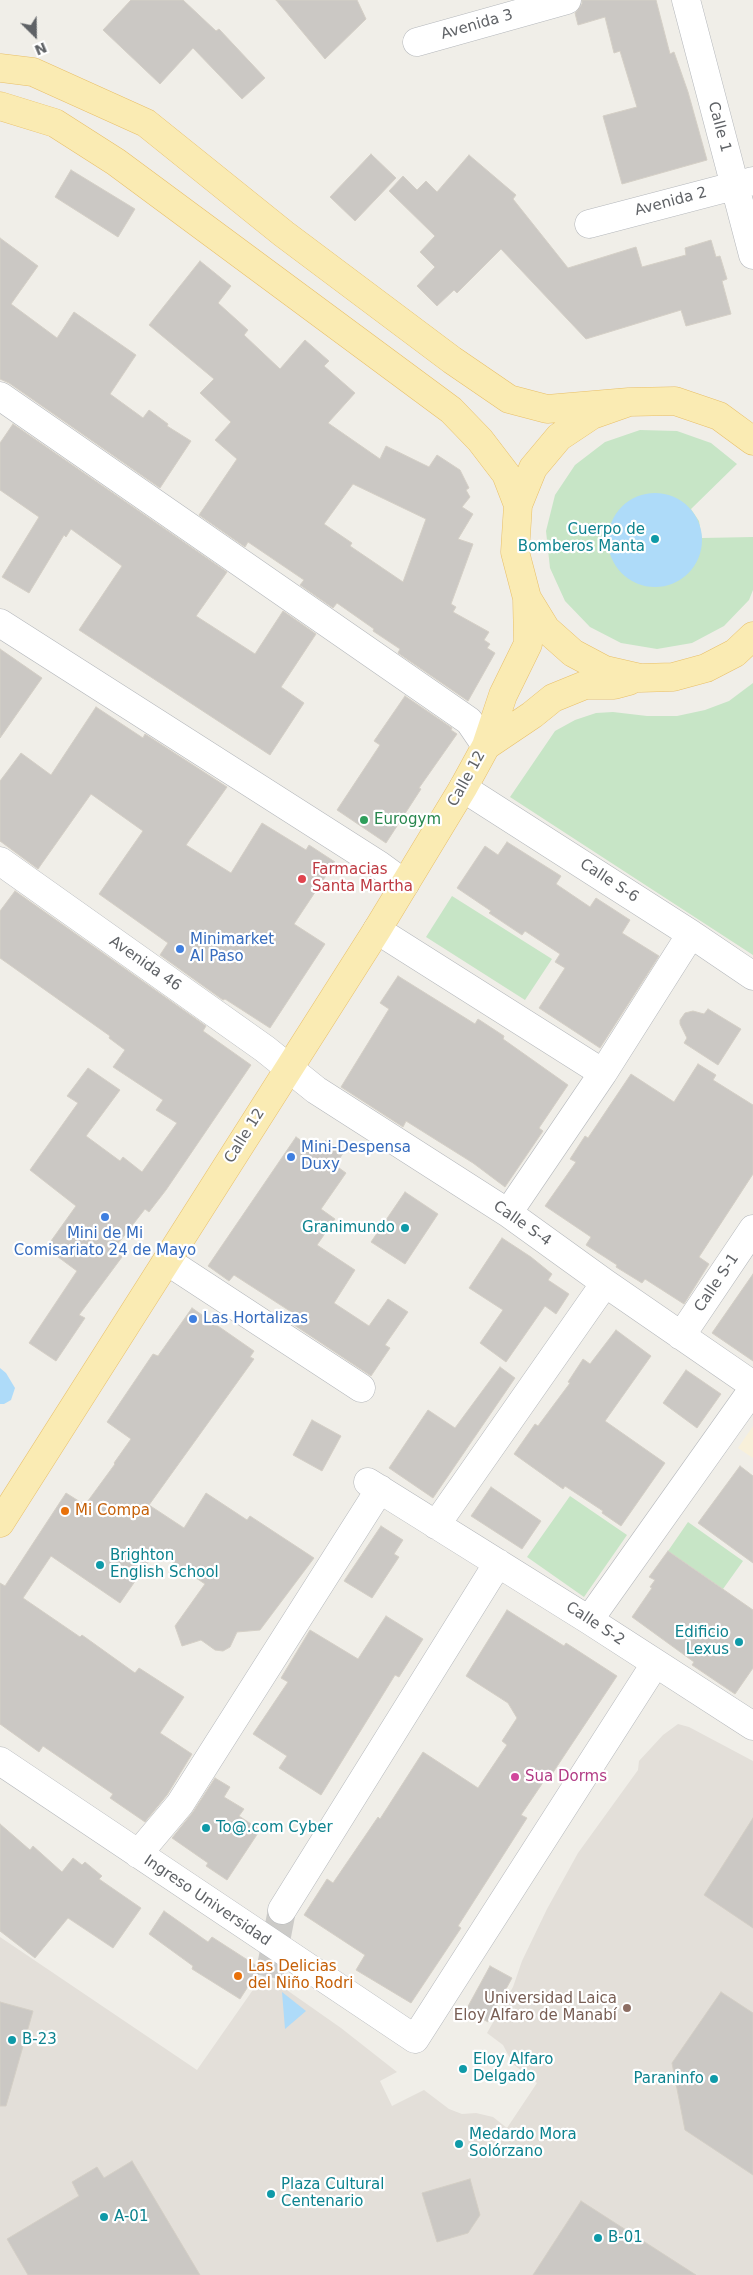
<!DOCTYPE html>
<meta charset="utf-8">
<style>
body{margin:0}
#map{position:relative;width:753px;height:2275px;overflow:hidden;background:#f0eee8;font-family:"DejaVu Sans",sans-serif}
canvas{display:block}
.north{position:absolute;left:10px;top:10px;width:50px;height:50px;-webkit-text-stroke:4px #fff;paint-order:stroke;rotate:157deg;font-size:14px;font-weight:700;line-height:20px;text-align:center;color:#5f6266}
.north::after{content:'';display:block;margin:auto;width:18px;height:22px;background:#5f6266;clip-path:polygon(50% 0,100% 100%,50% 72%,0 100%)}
</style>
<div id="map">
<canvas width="753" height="2275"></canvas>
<div class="north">N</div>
</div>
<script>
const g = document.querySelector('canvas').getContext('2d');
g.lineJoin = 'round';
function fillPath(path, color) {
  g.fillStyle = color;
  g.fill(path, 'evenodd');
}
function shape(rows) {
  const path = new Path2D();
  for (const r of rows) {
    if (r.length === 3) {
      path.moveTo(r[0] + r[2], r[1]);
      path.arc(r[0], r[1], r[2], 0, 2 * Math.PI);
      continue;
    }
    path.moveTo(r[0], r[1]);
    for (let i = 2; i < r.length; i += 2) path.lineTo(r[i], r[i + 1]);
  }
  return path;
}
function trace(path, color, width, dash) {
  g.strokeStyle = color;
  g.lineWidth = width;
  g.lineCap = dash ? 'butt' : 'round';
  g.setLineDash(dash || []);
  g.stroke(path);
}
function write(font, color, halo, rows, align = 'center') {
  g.font = font + ' "DejaVu Sans",sans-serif';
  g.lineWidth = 4.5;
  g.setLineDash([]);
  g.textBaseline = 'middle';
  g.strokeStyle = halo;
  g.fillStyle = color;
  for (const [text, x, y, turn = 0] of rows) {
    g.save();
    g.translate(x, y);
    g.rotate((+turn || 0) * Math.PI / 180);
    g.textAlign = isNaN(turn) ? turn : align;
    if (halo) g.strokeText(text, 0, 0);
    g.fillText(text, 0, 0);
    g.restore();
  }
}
const education = shape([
 [678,1724,689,1727,753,1761,753,2275,0,2275,0,1937,197,2070,264,1974,341,2028,397,2072,380,2081,392,2106,424,2090,449,2109,462,2114,476,2113,493,2117,507,2128,537,2083,513,2064,503,2045,487,2033,513,1987,522,1961,547,1909,578,1853,638,1770,639,1761,663,1735]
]);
const green = shape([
 [640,430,677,431,711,443,737,464,691,509,699,521,702,538,753,537,753,590,749,600,724,626,692,643,657,649,621,643,590,627,565,601,550,568,546,531,555,495,575,465,605,442],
 [753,683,753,955,510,797,555,731,575,720,596,713,613,712,647,716,677,716,705,710,729,701],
 [452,896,552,959,525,1000,426,937],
 [570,1496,627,1535,584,1597,527,1557],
 [688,1522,743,1561,723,1589,668,1551]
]);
const sand = shape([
 [753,1426,753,1458,738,1448]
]);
const water = shape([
 [655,540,47],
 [0,1368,6,1373,15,1388,11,1400,4,1404,0,1404],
 [282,1992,306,2011,285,2029]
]);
const building = shape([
 [131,0,183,0,216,31,219,29,265,78,242,99,193,48,160,84,103,30,131,0],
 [276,0,357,0,366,19,325,59,276,0],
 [582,0,656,0,670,54,674,52,688,92,707,160,622,184,603,116,637,107,620,51,614,53,605,17,578,25,575,13,582,4,582,0],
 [371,154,396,178,355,221,330,197,371,154],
 [469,155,516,195,513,199,568,268,636,247,642,267,686,255,685,248,711,240,716,257,720,256,727,279,722,281,731,314,686,326,681,310,586,339,501,249,457,293,454,290,437,306,417,286,435,267,420,252,435,236,389,191,403,176,417,190,426,181,437,192,469,155],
 [71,170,135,209,118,237,55,197,71,170],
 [0,238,38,266,11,304,57,338,74,312,136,355,110,394,143,418,149,410,168,424,167,426,191,441,160,488,9,383,0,379,0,238],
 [200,261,231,286,218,303,248,330,244,335,280,369,305,340,329,361,324,366,355,393,328,423,380,459,386,446,429,467,437,455,460,470,469,488,466,490,470,497,462,507,473,514,458,539,473,544,451,604,456,607,453,612,489,632,484,640,490,644,487,648,495,653,468,701,398,653,400,649,373,631,374,629,337,603,333,608,300,585,304,580,248,542,245,547,199,515,237,459,215,440,231,422,200,393,214,379,149,325,200,261],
 [353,484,426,519,403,582,350,546,352,543,324,524,353,484],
 [13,424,227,572,196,616,255,654,283,611,316,634,281,687,304,703,270,755,79,630,122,566,71,529,66,537,64,535,29,593,2,577,39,517,0,490,0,443,13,424],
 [0,649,42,678,0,738,0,649],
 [405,696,452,728,451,730,457,734,419,788,421,789,386,843,337,810,380,745,374,741,405,696],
 [96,707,143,738,145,734,227,787,186,845,231,873,262,823,306,850,309,845,335,862,294,924,325,944,270,1028,225,999,223,1000,160,955,168,943,99,894,143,831,91,794,38,869,0,841,0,781,21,753,51,775,96,707],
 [507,842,561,876,556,884,590,907,596,898,630,920,622,933,659,956,600,1048,539,1008,565,968,555,962,560,954,525,931,522,935,489,913,491,911,457,888,485,846,498,855,507,842],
 [15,891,206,1026,203,1031,251,1065,166,1190,149,1212,145,1209,113,1250,122,1257,79,1315,85,1318,56,1361,29,1343,77,1271,46,1248,76,1206,30,1170,78,1103,67,1096,88,1068,120,1090,86,1136,120,1161,123,1157,142,1172,177,1123,156,1110,163,1100,113,1067,125,1050,109,1038,110,1036,0,958,0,911,15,891],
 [398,976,475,1024,478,1019,504,1036,503,1039,568,1085,539,1128,543,1131,505,1187,473,1163,406,1121,403,1127,341,1087,389,1009,380,1003,398,976],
 [708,1009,741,1029,718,1065,684,1043,687,1038,680,1024,680,1020,685,1013,693,1011,704,1014,708,1009],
 [698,1064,716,1075,713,1080,753,1105,753,1174,699,1257,709,1264,684,1304,645,1279,642,1283,616,1267,617,1265,586,1245,591,1237,545,1206,576,1162,570,1159,585,1136,588,1138,631,1074,674,1102,698,1064],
 [296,1137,318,1152,326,1140,344,1152,335,1165,346,1173,321,1209,335,1219,317,1245,355,1270,334,1303,369,1326,388,1299,408,1312,385,1345,390,1348,371,1376,291,1323,296,1315,234,1275,229,1281,208,1266,296,1137],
 [405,1192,438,1214,405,1264,371,1242,405,1192],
 [502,1238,531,1257,552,1274,548,1280,569,1294,556,1314,545,1306,506,1362,480,1343,503,1310,469,1288,502,1238],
 [753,1274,753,1361,712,1333,753,1274],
 [192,1308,254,1351,250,1357,254,1359,149,1505,184,1528,206,1493,247,1520,250,1516,314,1558,260,1630,237,1632,230,1647,223,1651,215,1650,201,1640,182,1646,175,1626,205,1584,156,1551,120,1603,51,1556,23,1598,80,1637,82,1635,135,1673,139,1668,184,1697,160,1733,192,1754,167,1795,145,1822,110,1798,113,1794,43,1746,39,1752,0,1724,0,1583,5,1586,66,1493,85,1505,115,1464,114,1463,131,1439,107,1422,153,1354,158,1356,192,1308],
 [616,1330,651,1356,605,1421,665,1463,621,1526,602,1513,603,1511,565,1486,563,1489,514,1454,535,1424,538,1426,570,1383,568,1382,583,1359,590,1364,616,1330],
 [500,1367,515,1378,433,1498,389,1468,428,1410,455,1428,500,1367],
 [686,1370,721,1394,697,1428,663,1403,686,1370],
 [312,1420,341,1436,322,1471,293,1455,312,1420],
 [740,1466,753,1476,753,1563,698,1523,740,1466],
 [491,1487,541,1521,522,1549,471,1516,491,1487],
 [381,1526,403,1540,394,1554,399,1557,372,1598,344,1581,381,1526],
 [668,1551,753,1610,753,1668,735,1694,692,1665,694,1662,632,1617,652,1588,650,1587,655,1580,649,1577,668,1551],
 [507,1610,564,1646,566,1643,617,1676,552,1774,550,1772,521,1815,527,1818,458,1926,461,1928,411,2003,356,1970,365,1955,304,1915,327,1879,333,1883,378,1817,380,1819,423,1752,478,1788,507,1745,502,1741,517,1718,508,1703,466,1676,507,1610],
 [386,1616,423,1639,399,1677,395,1675,321,1795,279,1768,287,1756,253,1734,288,1682,281,1678,310,1630,358,1659,386,1616],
 [215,1778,230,1787,224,1797,244,1809,239,1816,260,1830,227,1880,206,1866,208,1863,172,1838,193,1812,215,1778],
 [753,1818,753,1928,704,1895,753,1818],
 [0,1824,30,1850,33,1846,62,1872,73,1858,82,1865,85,1862,102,1876,99,1879,141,1908,113,1948,68,1918,35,1958,0,1931,0,1824],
 [164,1911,208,1942,212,1937,260,1968,240,1999,192,1969,193,1966,149,1934,164,1911],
 [490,1966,512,1978,488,2022,466,2010,490,1966],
 [721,1992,753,2013,753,2175,685,2130,672,2063,721,1992],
 [0,2002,33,2011,6,2106,0,2106,0,2002],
 [132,2161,200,2275,28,2275,7,2239,79,2196,72,2182,97,2167,104,2178,132,2161],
 [470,2179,480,2215,468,2233,437,2242,422,2193,470,2179],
 [581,2201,696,2275,533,2275,581,2201]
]);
const minorTunnel = shape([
 [269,1977,282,1910]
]);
const minor = shape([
 [686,0,753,255],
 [417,42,567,0],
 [589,224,753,181],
 [0,396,469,721,486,746],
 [0,623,379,865,405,884],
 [463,788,691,934,753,976],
 [0,861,265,1049,316,1090,508,1213,605,1283,753,1385],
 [377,930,603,1073],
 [508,1213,603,1073,691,934],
 [167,1261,361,1388],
 [681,1336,753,1229],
 [368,1482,589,1620,753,1726],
 [436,1525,605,1283],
 [589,1620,753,1389],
 [0,1761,415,2039,655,1664],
 [138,1854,180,1804,380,1489],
 [282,1910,498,1563]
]);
const primary = shape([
 [0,68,33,72,146,123,284,234,452,360,509,399,547,409,629,402],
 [0,106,55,123,116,162,451,410,480,440,506,474,518,505],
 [753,441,719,416,675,401,629,402,592,415,559,437,533,468,518,505,515,552,527,598,546,629,573,653,605,670,640,678,673,677,706,668,735,653,753,636],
 [486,746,532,715,553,698,585,685,614,685,629,681],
 [0,1523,377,930,463,788,486,746,503,695,528,644,527,598]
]);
const markers = [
 [655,539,5,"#0f9aa8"],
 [364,820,5,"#2e9e5b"],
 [302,879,5,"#e0444e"],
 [180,949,5,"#3f7fe0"],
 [291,1157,5,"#3f7fe0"],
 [105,1217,5,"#3f7fe0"],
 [405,1228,5,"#0f9aa8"],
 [193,1319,5,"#3f7fe0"],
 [65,1511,5,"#e8710a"],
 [100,1565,5,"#0f9aa8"],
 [739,1642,5,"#0f9aa8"],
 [515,1777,5,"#d1479c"],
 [206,1828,5,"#0f9aa8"],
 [238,1976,5,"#e8710a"],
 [627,2008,5,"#8d6e63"],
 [12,2040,5,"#0f9aa8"],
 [463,2069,5,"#0f9aa8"],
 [714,2079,5,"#0f9aa8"],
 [459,2144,5,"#0f9aa8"],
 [271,2194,5,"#0f9aa8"],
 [104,2217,5,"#0f9aa8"],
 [598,2238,5,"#0f9aa8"]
];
const streetNames = [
 ["Avenida 3",477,25,-16],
 ["Calle 1",719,127,75],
 ["Avenida 2",671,202,-15],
 ["Calle 12",467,779,-61],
 ["Calle S-6",609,881,33],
 ["Avenida 46",145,964,35],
 ["Calle 12",245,1136,-58],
 ["Calle S-4",522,1224,35],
 ["Calle S-1",717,1283,-56],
 ["Calle S-2",595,1624,33],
 ["Ingreso Universidad",207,1901,34]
];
const cultureNames = [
 ["Cuerpo de",645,530,"right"],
 ["Bomberos Manta",645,547,"right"],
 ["Granimundo",395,1228,"right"],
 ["Brighton",110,1556],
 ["English School",110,1573],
 ["Edificio",729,1633,"right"],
 ["Lexus",729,1650,"right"],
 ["To@.com Cyber",216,1828],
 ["B-23",22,2040],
 ["Eloy Alfaro",473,2060],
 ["Delgado",473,2077],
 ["Paraninfo",704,2079,"right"],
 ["Medardo Mora",469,2135],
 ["Solórzano",469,2152],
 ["Plaza Cultural",281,2185],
 ["Centenario",281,2202],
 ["A-01",114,2217],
 ["B-01",608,2238]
];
const leisureNames = [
 ["Eurogym",374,820]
];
const healthNames = [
 ["Farmacias",312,870],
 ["Santa Martha",312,887]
];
const shopNames = [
 ["Minimarket",190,940],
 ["Al Paso",190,957],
 ["Mini-Despensa",301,1148],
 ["Duxy",301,1165],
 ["Mini de Mi",105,1234,"center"],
 ["Comisariato 24 de Mayo",105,1251,"center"],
 ["Las Hortalizas",203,1319]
];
const foodNames = [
 ["Mi Compa",75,1511],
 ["Las Delicias",248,1967],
 ["del Niño Rodri",248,1984]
];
const hotelNames = [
 ["Sua Dorms",525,1777]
];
const educationNames = [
 ["Universidad Laica",617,1999],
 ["Eloy Alfaro de Manabí",617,2016]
];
fillPath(education, '#e3dfd9');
fillPath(green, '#c7e5c6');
fillPath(sand, '#f8f0da');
fillPath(water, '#aedbf9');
fillPath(building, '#cbc8c4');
trace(building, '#d4cfc6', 1);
trace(minorTunnel, '#cccbc8', 28, [28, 14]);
trace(minor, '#b4b7bb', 29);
trace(primary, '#e8bf68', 29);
trace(minor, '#fff', 28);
trace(primary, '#faebb3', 28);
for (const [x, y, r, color] of markers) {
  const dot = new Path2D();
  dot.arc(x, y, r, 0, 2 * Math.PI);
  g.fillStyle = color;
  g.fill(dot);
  trace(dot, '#fff', 2);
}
write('15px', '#5f6266', '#fff', streetNames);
write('15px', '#0d838f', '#fff', cultureNames, 'left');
write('15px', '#27864d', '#fff', leisureNames, 'left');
write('15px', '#be3a42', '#fff', healthNames, 'left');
write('15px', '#366cbe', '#fff', shopNames, 'left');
write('15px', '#c56008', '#fff', foodNames, 'left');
write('15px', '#b23c85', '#fff', hotelNames, 'left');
write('15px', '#785e54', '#fff', educationNames, 'right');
</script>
